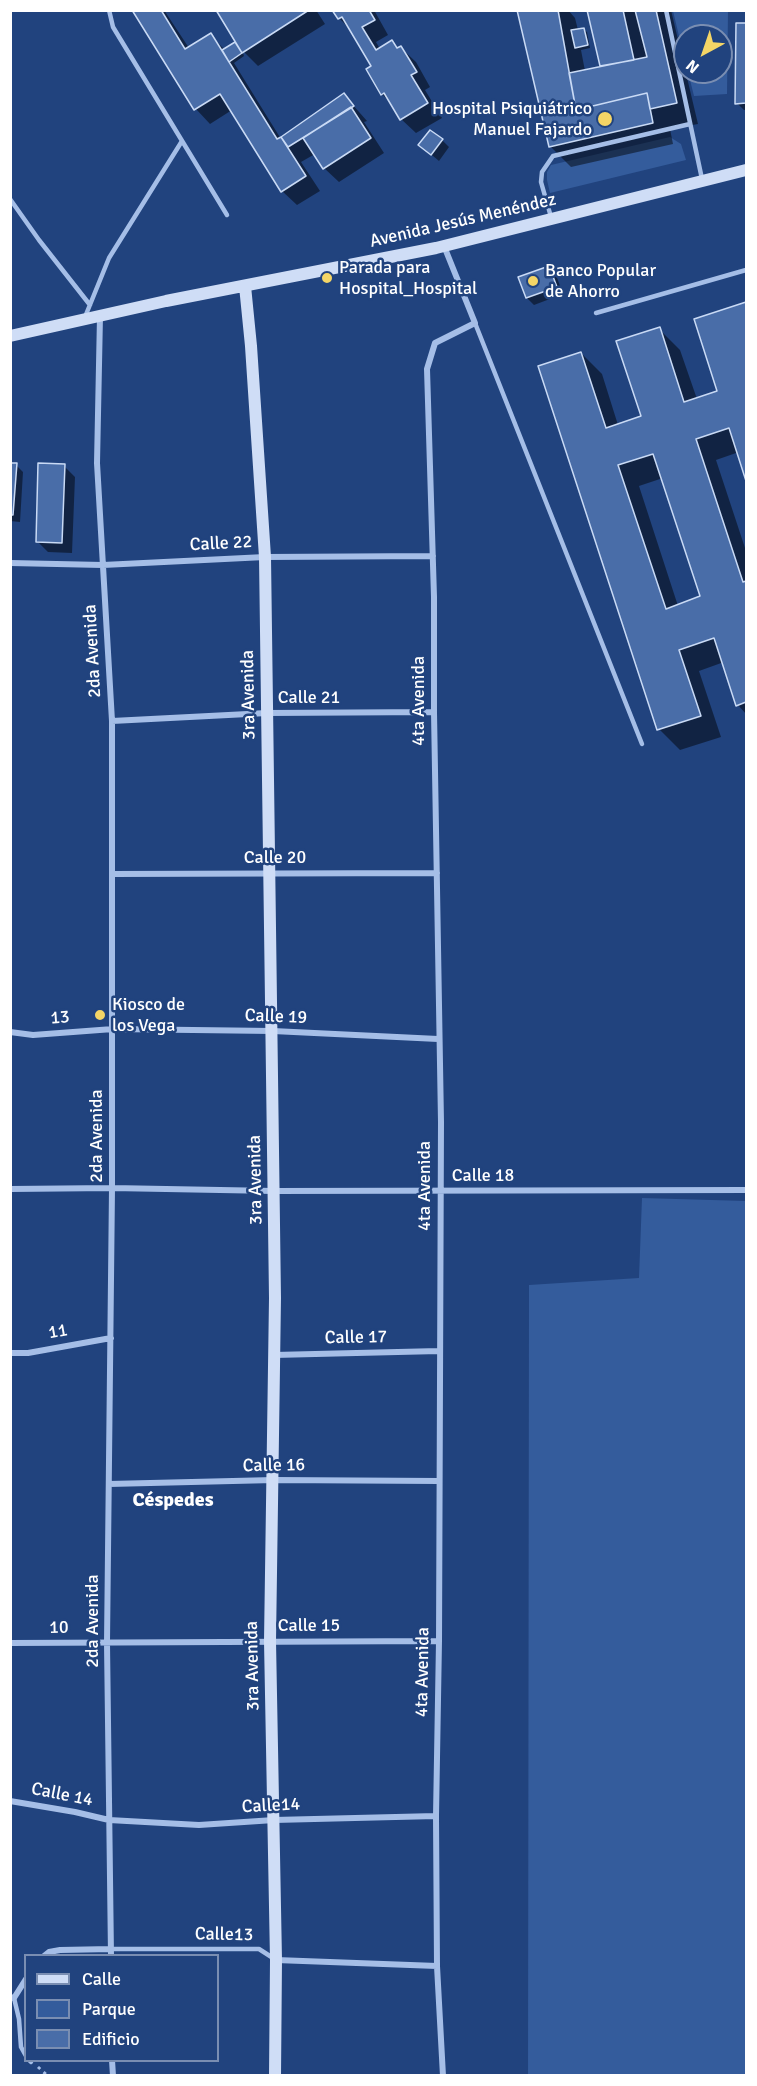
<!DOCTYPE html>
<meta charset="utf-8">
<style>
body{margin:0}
#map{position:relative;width:757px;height:2086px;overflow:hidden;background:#21437e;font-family:Signika,sans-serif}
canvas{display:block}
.frame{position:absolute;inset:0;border:12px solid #fff;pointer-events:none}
.legend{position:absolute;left:24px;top:1954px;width:195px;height:108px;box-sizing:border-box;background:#21437e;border:2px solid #7a8eb2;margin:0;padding:8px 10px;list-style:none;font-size:18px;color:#fff}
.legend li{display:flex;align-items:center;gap:12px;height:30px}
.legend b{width:30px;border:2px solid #7a8eb2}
.north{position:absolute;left:673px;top:24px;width:60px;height:60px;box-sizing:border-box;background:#21437e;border:2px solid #7a8eb2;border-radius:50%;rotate:220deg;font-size:16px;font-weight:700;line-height:24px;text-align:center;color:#fff}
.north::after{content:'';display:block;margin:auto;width:21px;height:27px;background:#f4d566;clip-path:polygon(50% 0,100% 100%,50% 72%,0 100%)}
</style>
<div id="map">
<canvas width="757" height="2086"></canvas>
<div class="frame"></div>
<ul class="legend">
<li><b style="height:8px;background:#cfddf6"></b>Calle</li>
<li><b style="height:16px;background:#345c9c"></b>Parque</li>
<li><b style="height:16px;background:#496da8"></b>Edificio</li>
</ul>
<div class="north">N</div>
</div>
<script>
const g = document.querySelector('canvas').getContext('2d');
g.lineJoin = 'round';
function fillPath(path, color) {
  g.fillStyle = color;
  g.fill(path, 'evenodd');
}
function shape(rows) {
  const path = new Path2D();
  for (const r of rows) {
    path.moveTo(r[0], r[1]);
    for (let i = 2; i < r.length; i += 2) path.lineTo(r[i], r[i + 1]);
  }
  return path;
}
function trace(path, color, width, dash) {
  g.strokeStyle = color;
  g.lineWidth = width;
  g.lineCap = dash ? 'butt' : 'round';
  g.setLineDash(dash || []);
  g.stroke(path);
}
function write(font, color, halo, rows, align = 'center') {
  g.font = font + ' Signika,sans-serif';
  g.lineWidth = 5;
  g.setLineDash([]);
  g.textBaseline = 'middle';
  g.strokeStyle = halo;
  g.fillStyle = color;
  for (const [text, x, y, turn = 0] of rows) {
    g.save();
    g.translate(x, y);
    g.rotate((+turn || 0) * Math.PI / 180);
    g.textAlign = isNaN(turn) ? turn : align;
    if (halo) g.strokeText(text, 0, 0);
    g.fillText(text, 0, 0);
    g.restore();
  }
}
const green = shape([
 [673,11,728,11,727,94,694,96,688,72,721,72,721,36,685,36,685,61],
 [670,137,681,144,686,160,550,193,547,180,547,172,551,165],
 [642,1198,746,1201,746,2075,528,2075,529,1285,639,1278]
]);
const shadow = shape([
 [134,10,164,10,189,48,210,35,225,50,237,42,217,10,316,10,325,24,258,66,242,50,244,56,234,63,281,139,344,95,367,121,364,122,384,153,339,182,324,168,315,154,301,162,320,191,297,205,282,191,232,110,210,124,196,109],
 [334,10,374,10,388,35,376,42,380,49,392,42,398,49,401,48,416,62,430,87,425,90,442,118,416,133,401,119,394,106,382,94,373,67,353,32,339,18],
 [519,10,568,10,575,18,578,30,583,29,587,32,590,48,581,50,585,71,601,67,589,10,671,10,698,124,670,129,673,144,571,167,550,146],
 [738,24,746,24,746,110,744,110,737,103],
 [442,140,449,147,439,161,420,145],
 [549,268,556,275,563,294,534,305,527,298,520,278],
 [746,303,746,476,739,452,716,460,746,551,746,714,738,705,724,662,699,671,721,737,680,750,659,729,581,353,602,374,618,425,643,417,659,329,680,350,697,399,719,392,696,319],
 [663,478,702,597,678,606,639,486],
 [10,464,16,465,23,472,20,522,10,521],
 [64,466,75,477,72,553,48,552,37,541]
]);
const building = shape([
 [132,10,161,10,185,49,211,33,277,139,281,137,306,176,281,192,220,94,194,110,132,10],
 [216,10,309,10,242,53,216,10],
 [332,10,369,10,375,20,362,27,376,50,392,40,397,48,401,46,417,72,411,75,428,103,400,120,384,93,381,95,366,69,371,66,342,17,338,19,332,10],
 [517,10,558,10,576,110,647,93,653,123,549,147,517,10],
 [587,10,623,10,634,60,600,66,587,10],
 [635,10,656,10,677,103,650,109,647,93,576,110,569,73,647,57,635,10],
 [736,23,746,23,746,103,735,104,736,23],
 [584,28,588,45,575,48,571,30,584,28],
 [235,42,242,53,229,62,222,50,235,42],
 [344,93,354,106,288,147,281,137,344,93],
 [351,107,371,138,323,169,303,138,351,107],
 [430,130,443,139,431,155,418,145,430,130],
 [549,266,557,287,526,298,518,277,549,266],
 [746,302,746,481,729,428,696,439,743,582,746,581,746,702,736,706,714,638,679,650,701,716,657,730,538,366,581,352,606,428,641,416,616,341,660,327,684,402,717,391,694,319,746,302],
 [653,454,700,596,666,609,618,465,653,454],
 [10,463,17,463,13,515,10,515,10,463],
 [38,463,65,464,62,543,36,542,38,463]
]);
const path = shape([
 [38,2067,48,2076]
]);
const lane = shape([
 [109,10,113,27,227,215],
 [666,10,702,179],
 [10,199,39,240,90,305],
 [551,217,541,182,542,172,553,156,690,124],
 [596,313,746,270],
 [85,317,109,258,182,141],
 [475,323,642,744],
 [111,1949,259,1949,273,1958],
 [14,1998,19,2019,21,2047,26,2056],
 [29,2060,31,2062]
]);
const street = shape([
 [100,316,97,463,112,721,112,1188,107,1643,111,1956],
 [10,563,103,565,265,557,433,556],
 [112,721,267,713,434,712],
 [113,874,437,873],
 [10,1032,33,1035,113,1029,273,1031,438,1039],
 [10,1189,112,1188,274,1191,746,1190],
 [10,1353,28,1353,111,1338],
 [274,1355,439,1351],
 [109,1484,274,1480,439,1481],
 [10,1643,439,1641],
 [10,1801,75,1812,109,1820,199,1825,274,1820,436,1816],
 [44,1956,49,1952,60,1950,111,1949],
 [276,1960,437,1966],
 [10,1997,14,1998,26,1979],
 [112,2060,113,2076],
 [443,2076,437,1966,436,1816,439,1641,441,1122,434,712,434,597,427,369,435,343,475,323,444,246]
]);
const secondary = shape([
 [245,286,251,346,265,557,275,1298,270,1641,276,1960,275,2076],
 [10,336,166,301,436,248,746,170]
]);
const markers = [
 [605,119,8,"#f4d566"],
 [327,278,6,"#f4d566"],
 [533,281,6,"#f4d566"],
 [100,1015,6,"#f4d566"]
];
const poiNames = [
 ["Hospital Psiquiátrico",592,109,"right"],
 ["Manuel Fajardo",592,130,"right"],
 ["Parada para",339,268],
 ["Hospital_Hospital",339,289],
 ["Banco Popular",545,271],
 ["de Ahorro",545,292],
 ["Kiosco de",112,1005],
 ["los Vega",112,1026]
];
const streetNames = [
 ["Avenida Jesús Menéndez",463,221,-13],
 ["Calle 22",221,544,-3],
 ["2da Avenida",93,651,-93],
 ["3ra Avenida",249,695,-91],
 ["Calle 21",309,698],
 ["4ta Avenida",419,701,-90],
 ["Calle 20",275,858],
 ["Calle 19",276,1017,2],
 ["13",60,1018,-4],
 ["2da Avenida",97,1136,-90],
 ["Calle 18",483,1176],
 ["3ra Avenida",256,1180,-91],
 ["4ta Avenida",425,1186,-90],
 ["11",58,1332,-10],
 ["Calle 17",356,1338,-1],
 ["Calle 16",274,1466,-1],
 ["2da Avenida",93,1621,-90],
 ["Calle 15",309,1626],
 ["10",59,1628,-1],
 ["3ra Avenida",253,1666,-91],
 ["4ta Avenida",423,1672,-89],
 ["Calle 14",62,1795,11],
 ["Calle14",271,1806,-3],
 ["Calle13",224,1935,1]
];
const neighbourhoodNames = [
 ["Céspedes",173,1501]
];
fillPath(green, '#345c9c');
fillPath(shadow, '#0007');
fillPath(building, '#496da8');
trace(building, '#c9daf5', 1.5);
trace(path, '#a5bee7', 3, [3, 4.5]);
trace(lane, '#a5bee7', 4.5);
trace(street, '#a5bee7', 6);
trace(secondary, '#cfddf6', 12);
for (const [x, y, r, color] of markers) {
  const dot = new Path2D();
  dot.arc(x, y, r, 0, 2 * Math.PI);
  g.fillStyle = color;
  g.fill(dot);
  trace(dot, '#21437e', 2);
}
write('18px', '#fff', '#21437e', poiNames, 'left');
write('18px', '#fff', '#21437e', streetNames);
write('bold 20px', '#fff', '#21437e', neighbourhoodNames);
</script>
